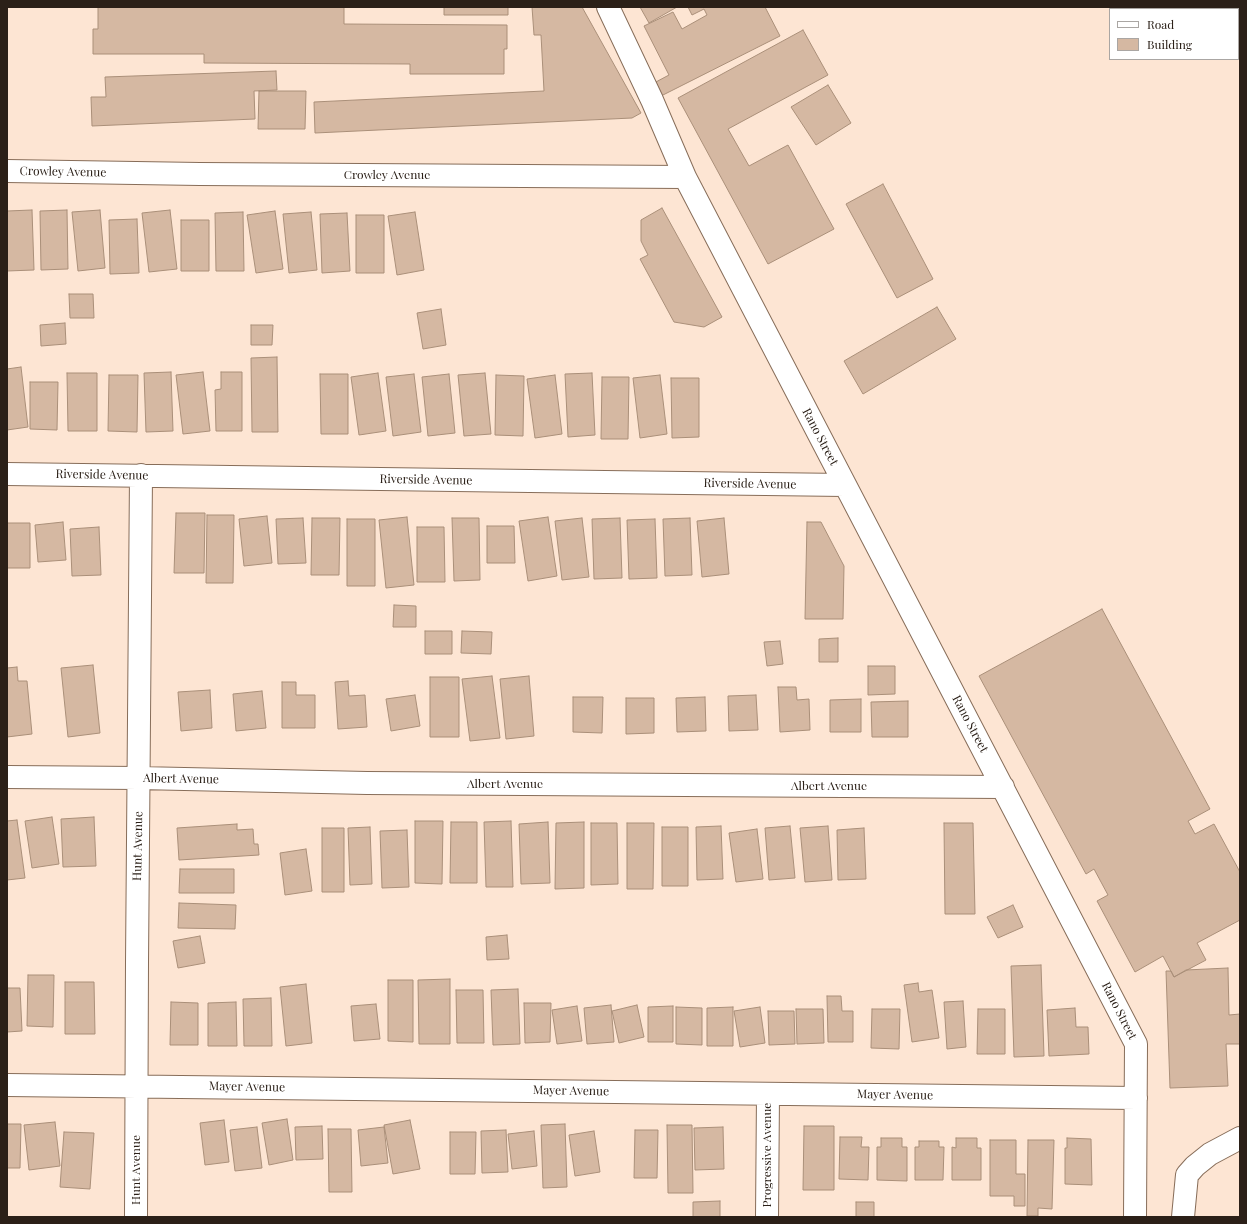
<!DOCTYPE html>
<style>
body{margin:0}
#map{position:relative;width:1247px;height:1224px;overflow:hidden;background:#fde5d3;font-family:"Playfair Display",serif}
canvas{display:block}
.frame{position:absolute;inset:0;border:8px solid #2b2018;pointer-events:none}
.legend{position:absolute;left:1109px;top:8px;width:130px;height:52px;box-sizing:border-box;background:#fff;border:1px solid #aaa6a3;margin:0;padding:5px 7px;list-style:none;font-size:12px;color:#2b2018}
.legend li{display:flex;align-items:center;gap:8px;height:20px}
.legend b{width:20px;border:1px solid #aaa6a3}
</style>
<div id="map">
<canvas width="1247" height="1224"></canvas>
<div class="frame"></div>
<ul class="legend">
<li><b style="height:5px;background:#fff"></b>Road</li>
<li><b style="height:11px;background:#d5b8a2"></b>Building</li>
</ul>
</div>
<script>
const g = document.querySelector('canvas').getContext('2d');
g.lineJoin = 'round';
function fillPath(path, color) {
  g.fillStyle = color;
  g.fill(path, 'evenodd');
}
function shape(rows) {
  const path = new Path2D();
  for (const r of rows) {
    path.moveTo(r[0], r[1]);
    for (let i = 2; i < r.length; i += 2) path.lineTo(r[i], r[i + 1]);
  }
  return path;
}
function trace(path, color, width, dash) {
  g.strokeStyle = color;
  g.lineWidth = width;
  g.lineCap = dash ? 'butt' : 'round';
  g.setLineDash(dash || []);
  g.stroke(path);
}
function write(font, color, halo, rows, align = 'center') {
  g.font = font + ' "Playfair Display",serif';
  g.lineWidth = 4;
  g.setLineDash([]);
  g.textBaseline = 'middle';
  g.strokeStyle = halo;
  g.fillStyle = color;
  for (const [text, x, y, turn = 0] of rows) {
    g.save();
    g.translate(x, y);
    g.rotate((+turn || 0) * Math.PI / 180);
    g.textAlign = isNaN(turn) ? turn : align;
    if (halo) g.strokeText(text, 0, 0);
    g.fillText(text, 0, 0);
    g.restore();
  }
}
const building = shape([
 [98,7,420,7,344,7,344,24,507,25,507,49,504,49,504,74,410,74,410,64,204,63,204,54,93,54,93,29,98,29,98,7],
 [444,7,508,7,508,15,444,15,444,7],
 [532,7,582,7,641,113,632,118,315,133,314,102,544,91,541,35,534,35,532,7],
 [640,7,677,7,649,23,640,7],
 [688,7,765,7,780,36,661,96,654,83,669,75,644,26,673,12,682,29,707,15,704,9,692,15,688,7],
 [803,30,828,75,728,129,749,166,788,145,834,229,768,264,678,98,803,30],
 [276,71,277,90,254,91,255,119,92,126,91,97,106,97,105,77,276,71],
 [828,85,851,123,816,145,791,107,828,85],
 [259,91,306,91,305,129,258,129,259,91],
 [883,184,933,279,897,298,846,204,883,184],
 [662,208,722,317,704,327,674,322,640,259,648,255,641,241,641,220,662,208],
 [32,210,34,270,7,271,7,211,32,210],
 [67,210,68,269,41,270,40,211,67,210],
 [100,210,105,268,78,271,72,212,100,210],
 [170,210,177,269,149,272,142,213,170,210],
 [275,211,283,269,256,273,247,215,275,211],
 [243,212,244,271,216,271,215,213,243,212],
 [311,212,317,270,289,273,283,214,311,212],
 [415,212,424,270,397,275,388,216,415,212],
 [347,213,350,271,322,273,320,214,347,213],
 [356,215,384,215,384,273,356,273,356,215],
 [137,219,139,273,110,274,109,220,137,219],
 [181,220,209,220,209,271,181,271,181,220],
 [69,294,93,294,94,318,70,318,69,294],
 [937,307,956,339,863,394,844,361,937,307],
 [441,309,446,345,423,349,417,313,441,309],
 [65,323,66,344,41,346,40,325,65,323],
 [251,325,273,325,272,345,251,345,251,325],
 [277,357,278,432,252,432,251,358,277,357],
 [21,367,28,427,7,430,7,369,21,367],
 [171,372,173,431,146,432,144,373,171,372],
 [203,372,210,431,183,434,176,375,203,372],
 [221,372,242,372,242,431,216,431,215,390,221,389,221,372],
 [67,373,97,373,97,431,68,431,67,373],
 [378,373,386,431,359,435,351,377,378,373],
 [485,373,491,434,464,436,458,375,485,373],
 [592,373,595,435,568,437,565,374,592,373],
 [320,374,348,374,348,434,321,434,320,374],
 [414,374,421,432,393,436,386,377,414,374],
 [449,374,455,433,428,436,422,377,449,374],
 [109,375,138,375,137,432,108,431,109,375],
 [496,375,524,376,523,436,495,435,496,375],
 [555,375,562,434,535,438,527,379,555,375],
 [660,375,667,434,640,438,633,378,660,375],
 [602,377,629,377,628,439,601,439,602,377],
 [671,378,699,378,699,437,672,438,671,378],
 [30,382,58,382,57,430,30,429,30,382],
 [176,513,205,513,204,573,174,573,176,513],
 [207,515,234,515,233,583,206,583,207,515],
 [267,516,272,563,244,566,239,519,267,516],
 [407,517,414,585,386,588,379,520,407,517],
 [548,517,557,576,528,581,519,521,548,517],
 [303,518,306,563,278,564,276,519,303,518],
 [312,518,340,518,339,575,311,575,312,518],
 [452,518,479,518,480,580,454,581,452,518],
 [582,518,589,577,562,580,555,521,582,518],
 [620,518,622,578,594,579,592,519,620,518],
 [690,518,692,575,665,576,663,519,690,518],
 [724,518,729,574,702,577,697,521,724,518],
 [347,519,375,519,375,586,347,586,347,519],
 [655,519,657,578,629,579,627,520,655,519],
 [63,522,66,560,38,562,35,525,63,522],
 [807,522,821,522,844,566,843,619,805,619,807,522],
 [7,523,30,523,30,568,7,568,7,523],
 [487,526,514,526,515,563,487,563,487,526],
 [99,527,101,575,72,576,70,529,99,527],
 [417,527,444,527,445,582,417,582,417,527],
 [394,605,416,606,416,627,393,627,394,605],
 [1102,609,1210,809,1188,821,1195,834,1214,824,1240,872,1240,920,1197,943,1206,960,1174,977,1163,956,1135,972,1097,901,1108,895,1094,869,1086,874,979,676,1102,609],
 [425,631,452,631,452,654,425,654,425,631],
 [462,631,492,632,491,654,461,653,462,631],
 [838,638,838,662,819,662,819,639,838,638],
 [780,641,783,664,767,666,764,642,780,641],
 [93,665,100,733,68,737,61,668,93,665],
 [868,666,895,666,895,694,868,695,868,666],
 [17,667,18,681,27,681,32,734,7,737,7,668,17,667],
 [492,676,500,738,470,741,462,679,492,676],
 [529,676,534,736,506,739,500,679,529,676],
 [430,677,459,677,459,737,430,737,430,677],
 [348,681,349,696,365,695,367,727,338,729,335,682,348,681],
 [282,682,296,682,296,695,315,695,315,728,282,728,282,682],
 [778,687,796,687,797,700,809,699,810,730,780,732,778,687],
 [210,690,212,728,181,731,178,692,210,690],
 [262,691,266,728,236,731,233,694,262,691],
 [415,695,420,726,391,731,386,699,415,695],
 [756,695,758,730,729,731,728,696,756,695],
 [573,697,603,697,602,733,573,732,573,697],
 [705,697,706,731,677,732,676,698,705,697],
 [626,698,654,698,654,733,626,734,626,698],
 [861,699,861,732,830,732,830,700,861,699],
 [908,701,908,737,872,737,871,702,908,701],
 [52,817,59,864,32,868,25,821,52,817],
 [94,817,96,866,63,867,61,819,94,817],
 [17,820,25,878,7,880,7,821,17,820],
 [415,821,443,821,442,884,415,883,415,821],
 [511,821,513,887,486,887,484,822,511,821],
 [451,822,477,822,477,883,450,883,451,822],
 [548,822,550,883,521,884,519,824,548,822],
 [584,822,584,888,555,889,556,823,584,822],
 [591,823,617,823,618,884,591,885,591,823],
 [627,823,654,823,653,889,627,889,627,823],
 [944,823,973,823,975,914,945,914,944,823],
 [237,824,237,830,253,829,254,844,258,844,259,855,179,860,177,828,237,824],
 [721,826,723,879,697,880,696,827,721,826],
 [790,826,795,878,769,880,765,828,790,826],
 [828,826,832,880,805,882,800,828,828,826],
 [370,827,372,884,350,885,348,828,370,827],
 [662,827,688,827,688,886,662,886,662,827],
 [322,828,344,828,344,892,322,892,322,828],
 [864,828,866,879,838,880,837,830,864,828],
 [757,829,763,879,736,882,729,833,757,829],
 [407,830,409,887,382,888,380,831,407,830],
 [306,849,312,891,285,895,280,853,306,849],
 [180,869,234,869,234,893,179,893,180,869],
 [179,903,236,905,235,929,178,928,179,903],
 [1013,905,1023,927,998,938,987,917,1013,905],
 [507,935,509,959,487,960,486,937,507,935],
 [200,936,205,963,178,968,173,941,200,936],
 [1041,965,1044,1056,1014,1057,1011,966,1041,965],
 [1228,968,1229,1015,1240,1014,1240,1044,1226,1044,1228,1086,1170,1088,1166,971,1171,971,1174,977,1186,970,1228,968],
 [28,975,54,975,53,1027,27,1026,28,975],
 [450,979,450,1044,419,1044,418,980,450,979],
 [388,980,413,980,413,1042,388,1041,388,980],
 [65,982,94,982,95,1034,65,1034,65,982],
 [918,983,919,992,932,990,939,1038,912,1042,904,985,918,983],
 [306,984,312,1043,286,1046,280,987,306,984],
 [7,988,20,988,22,1031,7,1032,7,988],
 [518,989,520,1044,493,1045,491,990,518,989],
 [456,990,483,990,484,1043,457,1043,456,990],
 [827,996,841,996,842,1011,853,1011,853,1042,828,1042,827,996],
 [271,998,272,1046,244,1046,243,999,271,998],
 [963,1001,966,1047,947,1049,944,1002,963,1001],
 [171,1002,198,1003,198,1045,170,1045,171,1002],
 [236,1002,237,1046,208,1046,208,1003,236,1002],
 [524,1003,551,1003,550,1042,525,1043,524,1003],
 [376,1004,380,1039,354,1041,351,1006,376,1004],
 [611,1005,614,1042,587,1044,584,1008,611,1005],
 [637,1005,644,1037,619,1043,612,1011,637,1005],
 [577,1006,582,1041,557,1044,552,1010,577,1006],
 [673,1006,673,1042,648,1042,648,1007,673,1006],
 [676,1007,702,1008,702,1045,676,1044,676,1007],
 [733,1007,733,1046,707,1046,707,1008,733,1007],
 [760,1007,765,1043,740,1047,734,1011,760,1007],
 [1075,1008,1076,1027,1088,1027,1089,1054,1049,1056,1047,1010,1075,1008],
 [796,1009,823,1009,824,1043,797,1044,796,1009],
 [872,1009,900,1009,899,1049,871,1048,872,1009],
 [978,1009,1005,1009,1005,1054,977,1054,978,1009],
 [768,1011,794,1011,795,1044,769,1045,768,1011],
 [287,1119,293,1160,269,1165,262,1123,287,1119],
 [224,1120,229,1162,205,1165,200,1123,224,1120],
 [410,1120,420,1169,393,1174,384,1125,410,1120],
 [55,1122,60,1166,29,1170,24,1125,55,1122],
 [7,1124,21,1124,20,1168,7,1168,7,1124],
 [565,1124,567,1187,543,1188,541,1125,565,1124],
 [667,1125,692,1125,693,1193,668,1193,667,1125],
 [322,1126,323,1159,296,1160,295,1127,322,1126],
 [804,1126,834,1126,834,1190,803,1190,804,1126],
 [257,1127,262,1168,235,1171,230,1130,257,1127],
 [384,1127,388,1163,361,1166,358,1130,384,1127],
 [723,1127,724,1169,695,1170,694,1128,723,1127],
 [328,1129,351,1129,352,1192,329,1192,328,1129],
 [506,1130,508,1172,482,1173,481,1131,506,1130],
 [635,1130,658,1130,657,1178,634,1178,635,1130],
 [534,1131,537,1166,512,1169,508,1134,534,1131],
 [594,1131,600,1172,575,1176,569,1135,594,1131],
 [64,1132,94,1133,90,1189,60,1187,64,1132],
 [450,1132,476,1132,475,1174,450,1174,450,1132],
 [840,1137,862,1137,861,1147,869,1147,868,1180,839,1179,840,1137],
 [881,1138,902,1138,902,1147,907,1147,907,1181,877,1180,877,1147,881,1147,881,1138],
 [956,1138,977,1138,977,1148,981,1148,981,1180,952,1180,952,1147,956,1148,956,1138],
 [1067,1138,1091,1139,1092,1185,1065,1184,1065,1148,1067,1148,1067,1138],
 [990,1140,1016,1140,1016,1174,1025,1174,1025,1206,1014,1206,1014,1196,990,1196,990,1140],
 [1028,1140,1054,1140,1052,1209,1038,1208,1038,1216,1027,1216,1028,1140],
 [919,1141,939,1141,939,1147,944,1147,943,1180,915,1180,915,1147,919,1147,919,1141],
 [720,1201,720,1217,693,1217,693,1202,720,1201],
 [856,1202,874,1202,874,1217,856,1217,856,1202]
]);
const minor = shape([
 [608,7,652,100,685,177,1136,1044,1135,1217],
 [7,171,200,174,685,177],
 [7,474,605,482,845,485],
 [7,777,139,778,367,783,1003,787],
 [7,1085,1136,1098],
 [136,1217,137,962,141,475],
 [767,1217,768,1094],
 [1183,1217,1187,1175,1195,1166,1210,1154,1240,1138]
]);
const streetNames = [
 ["Crowley Avenue",63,172,1],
 ["Crowley Avenue",387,175],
 ["Rano Street",820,437,62],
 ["Riverside Avenue",102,475,1],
 ["Riverside Avenue",426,480,1],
 ["Riverside Avenue",750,484,1],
 ["Rano Street",970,724,62],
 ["Albert Avenue",181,779,1],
 ["Albert Avenue",505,784],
 ["Albert Avenue",829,786],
 ["Hunt Avenue",138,846,-89],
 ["Rano Street",1119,1011,63],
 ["Mayer Avenue",247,1087,1],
 ["Mayer Avenue",571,1091,1],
 ["Mayer Avenue",895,1095,1],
 ["Progressive Avenue",767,1155,-90],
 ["Hunt Avenue",136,1170,-90]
];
fillPath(building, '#d5b8a2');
trace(building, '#aa8f79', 1);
trace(minor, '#876d59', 24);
trace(minor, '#fff', 22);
write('12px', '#2b2018', '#fff', streetNames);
</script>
